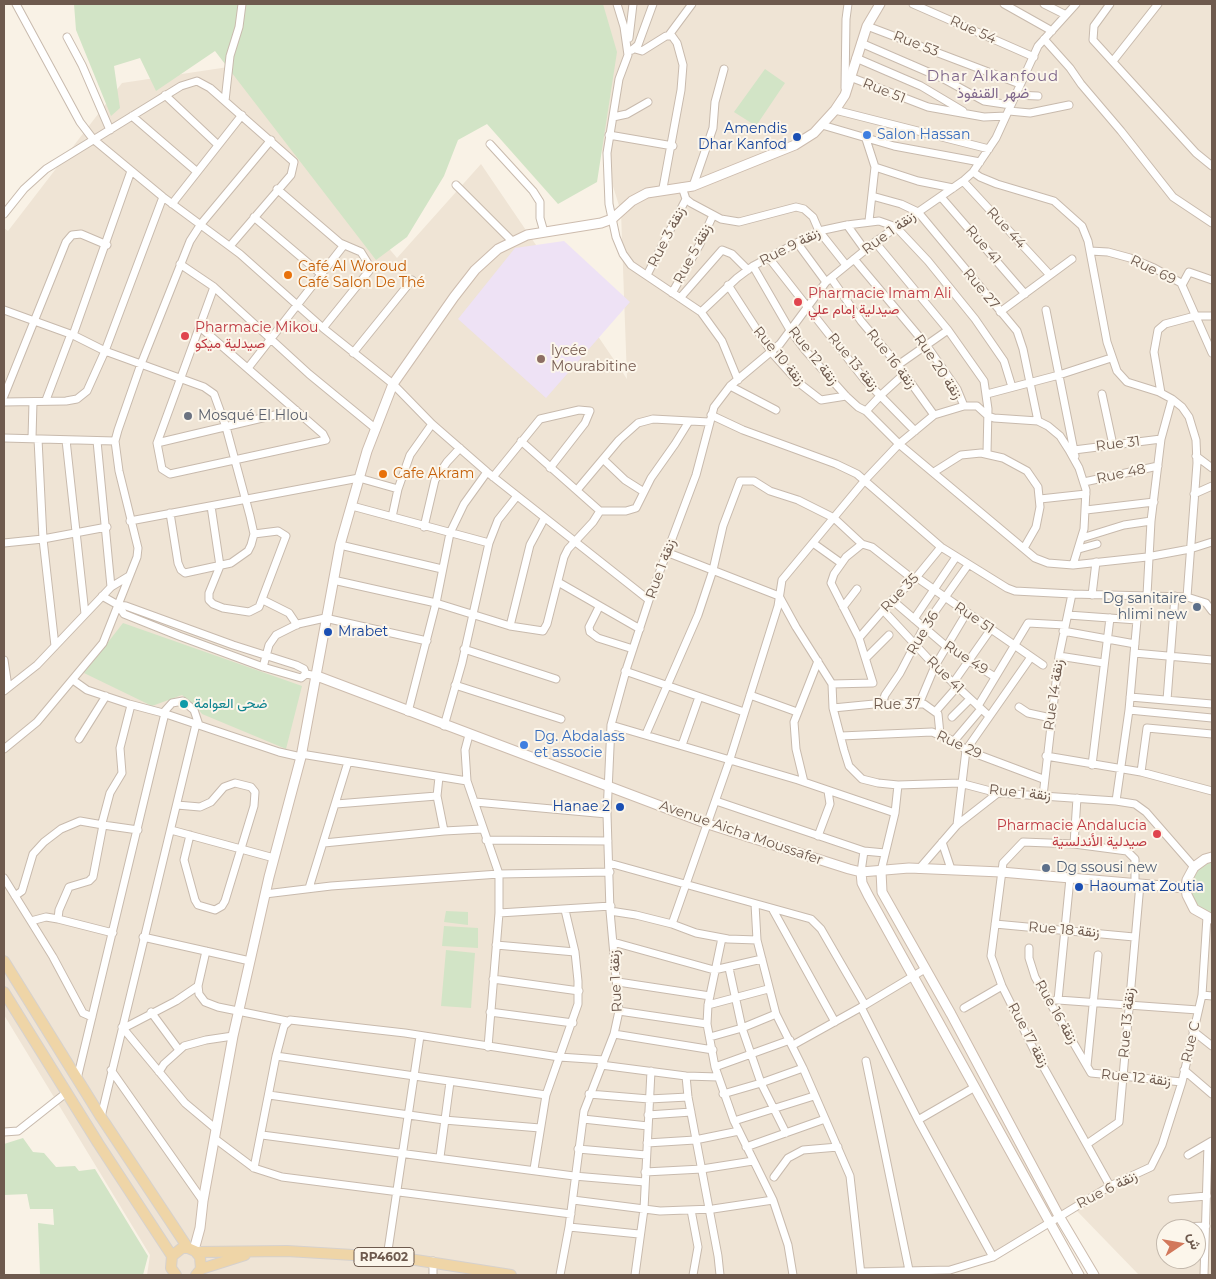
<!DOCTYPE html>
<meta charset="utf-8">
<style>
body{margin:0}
#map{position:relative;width:1216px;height:1279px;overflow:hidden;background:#f9f2e6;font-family:Montserrat,Vazirmatn,sans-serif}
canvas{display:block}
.frame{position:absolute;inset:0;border:5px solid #6e5a4e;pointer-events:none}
.north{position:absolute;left:1156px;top:1219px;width:50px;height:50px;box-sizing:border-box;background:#fcf6eb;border:1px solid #c3b8ac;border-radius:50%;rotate:78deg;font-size:14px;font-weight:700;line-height:20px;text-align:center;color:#6e5a4e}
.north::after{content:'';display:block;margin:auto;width:18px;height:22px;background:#d2785b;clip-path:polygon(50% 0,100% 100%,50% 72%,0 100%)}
</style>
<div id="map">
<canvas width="1216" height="1279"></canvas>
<div class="frame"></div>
<div class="north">ش</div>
</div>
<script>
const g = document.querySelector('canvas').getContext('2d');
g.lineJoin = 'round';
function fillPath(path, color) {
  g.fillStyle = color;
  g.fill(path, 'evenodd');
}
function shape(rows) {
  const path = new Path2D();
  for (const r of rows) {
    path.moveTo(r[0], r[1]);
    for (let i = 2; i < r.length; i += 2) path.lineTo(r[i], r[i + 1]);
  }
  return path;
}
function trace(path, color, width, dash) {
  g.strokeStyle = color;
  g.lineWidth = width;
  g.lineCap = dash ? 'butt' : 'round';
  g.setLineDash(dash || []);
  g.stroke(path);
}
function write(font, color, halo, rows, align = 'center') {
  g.font = font + ' Montserrat,Vazirmatn,sans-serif';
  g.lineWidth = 4;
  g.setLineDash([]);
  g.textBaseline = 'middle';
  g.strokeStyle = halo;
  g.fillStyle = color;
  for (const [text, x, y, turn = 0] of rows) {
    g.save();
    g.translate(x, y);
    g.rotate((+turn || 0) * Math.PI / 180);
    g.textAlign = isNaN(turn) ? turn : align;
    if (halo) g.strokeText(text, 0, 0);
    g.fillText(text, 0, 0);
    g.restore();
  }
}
const residential = shape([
 [559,4,1212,4,1212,1275,1139,1275,1076,1210,947,1275,147,1275,150,1255,4,1015,4,228,8,231,122,83,235,66,397,258,481,164,627,379,621,212,564,29],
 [1166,1229,1196,1229,1196,1259,1166,1259]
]);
const education = shape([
 [564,241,630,302,546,398,458,319,515,248]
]);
const green = shape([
 [74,4,603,4,617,52,597,182,558,204,487,124,458,140,444,176,407,237,376,260,215,51,156,91,140,58,114,66,120,108,111,116,76,30],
 [765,69,785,83,756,126,734,112],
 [123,623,302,686,286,749,202,714,196,706,182,695,152,706,84,673],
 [1212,861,1212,915,1195,905,1190,897,1190,879,1201,865],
 [446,911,468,912,468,925,444,922],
 [444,926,478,928,478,948,442,946],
 [446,950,475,953,471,1008,441,1006],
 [23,1138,33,1152,44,1153,56,1167,75,1166,79,1171,95,1169,148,1256,143,1275,40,1275,38,1223,54,1225,53,1209,30,1209,27,1194,4,1195,4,1144]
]);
const street = shape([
 [16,4,80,122,93,139,163,197,240,254,323,328,393,384,432,424,487,472,649,600],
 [617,4,624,27,628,55,619,79,607,153,609,204,616,237,623,254,631,265,701,312,722,341,738,380],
 [913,4,1034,57],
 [1004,4,1052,31],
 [1044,4,1066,15],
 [1110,4,1094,26,1093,40,1196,153,1212,166],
 [867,26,1020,84],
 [669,35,692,4],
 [67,37,82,65,110,130],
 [629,38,633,4],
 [1044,39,1070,68,1081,84,1121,131,1173,197,1212,223],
 [861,43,942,78,984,101,1011,105],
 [635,49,642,51,666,36,672,36,677,43,683,65,681,90,663,188],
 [632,50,638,45,653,4],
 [856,58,921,86,963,111],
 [1113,61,1158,4],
 [850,77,928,107,984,117,1006,116],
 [845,88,846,19,848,4],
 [165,95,217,144],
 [1015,95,1038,96],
 [225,101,230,56,239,27,242,4],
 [835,110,989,149],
 [1009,111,1030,113,1069,105],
 [132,116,196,171],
 [613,117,627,114,648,102],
 [822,125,894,146,980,162],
 [609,135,673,146],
 [865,136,875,167,869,221],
 [490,144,533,191,540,202,540,218,544,232],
 [875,167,918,181,953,188],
 [973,172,980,177,997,184,1054,201,1082,226,1088,241,1107,342,1117,371,1127,382,1159,392,1172,399,1182,407,1189,417,1196,440,1197,463,1187,597],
 [963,181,1050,275],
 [456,185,512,241],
 [693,186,713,128,715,102,724,69],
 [682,187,686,199,691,203,721,219,739,222,796,207,804,209,813,217,819,231,846,265],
 [277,189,340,243,361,252,369,265,369,271,323,328],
 [872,196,901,204,918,212,1017,331,1023,349,1038,421],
 [941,197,1025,294],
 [172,204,242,115],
 [4,214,24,189,46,169,181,86,197,81,210,88,294,162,291,175,230,246],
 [254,217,321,274],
 [847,225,865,250],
 [875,242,948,330,984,381,988,409,987,453],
 [798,244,826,282],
 [1090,251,1108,252,1130,258,1154,268,1181,283,1212,353],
 [769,258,864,379,915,431],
 [854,259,927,346,957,389,964,406],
 [180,264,214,287,309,374,376,429],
 [753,266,790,330,805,350,846,396,858,407,866,411,899,444,1035,558,1048,563,1073,565,1147,557,1190,549,1212,542],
 [647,275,686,199],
 [831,278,861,321,898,365,934,415],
 [728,285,772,353,799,383,821,400,846,396],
 [1182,285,1189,272,1212,280],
 [672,293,700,244,713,215],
 [680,298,722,250,732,254,748,270],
 [4,310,73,335,105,351,204,387,214,394,226,427,250,516,254,534,251,545,248,551,231,563,185,573,181,570,178,563,170,513],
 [1046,310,1075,456],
 [701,312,737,278,753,266,819,231,847,225,879,221,896,227,928,261,975,319,1004,361,1012,387],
 [1000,312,1072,259],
 [200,327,323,434,326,440,170,474,162,469,157,443,214,287],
 [73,335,131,171],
 [353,353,412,280],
 [898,365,948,330],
 [248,368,344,245],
 [730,386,776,410],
 [1161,393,1154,352,1158,330,1165,324,1195,316,1212,316],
 [987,394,1059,375,1111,358],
 [1102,394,1113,445],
 [4,396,66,242,72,235,81,234,107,245],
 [46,400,71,334],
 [4,402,66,401,77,399,87,391,105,351,163,197],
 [866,411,881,395,904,374],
 [711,415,743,430,836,464,857,474,941,547,1007,588,1015,591,1072,594,1187,597,1206,603,1212,611],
 [4,438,115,441],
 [32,438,33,402],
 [38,439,43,539,55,646],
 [66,440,85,614],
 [97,441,111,587],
 [521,441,600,511,626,511,636,508,644,492],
 [157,443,296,410],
 [1074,450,1161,439],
 [1196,456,1212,468],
 [604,460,625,480,644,492,651,478,675,444,688,423],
 [934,472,961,455,981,453,1003,458,1027,471,1038,487,1040,507,1036,527,1024,548],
 [493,477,540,419,579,410,590,411,585,423,550,468],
 [1084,482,1158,466],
 [577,490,619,440,638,423,653,419,709,422],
 [1194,494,1212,486],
 [1040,499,1086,494],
 [211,506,220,566,209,593,209,600,213,604,223,608,249,612,259,607,286,536,278,531,254,534],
 [352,506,489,543],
 [1086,510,1154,502],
 [392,517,398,489,410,455,432,424],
 [130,521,359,478,398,489],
 [424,527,435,480,447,462,460,448],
 [1082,538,1124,525,1151,521],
 [4,543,43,539,107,527],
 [813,543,841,563],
 [340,545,442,569],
 [1079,549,1097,544],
 [666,552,779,596,796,627,832,684],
 [916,577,1043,665],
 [333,580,436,603,510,626,543,631,547,624,564,557,568,549,593,522,600,511],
 [558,582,640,629],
 [1092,595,1096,562],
 [1147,595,1151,521,1161,439,1172,399],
 [102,596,118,605,124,614,179,636,263,667,301,678,306,674,317,676],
 [263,600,289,613,297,625],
 [892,600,947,647,995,677],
 [118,605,126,606,233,645,296,665,304,669,306,674],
 [599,607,589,627,590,632,598,638,633,649],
 [843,607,857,589],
 [883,610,935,666,989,716],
 [1068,615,1137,620,1129,710,1116,801],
 [914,619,956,557],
 [510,626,530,545,544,519],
 [1063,631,1135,644],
 [859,638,892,600,914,580,941,547],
 [464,649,556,679],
 [1134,653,1212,660],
 [1059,656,1104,663],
 [866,658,889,635],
 [4,660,8,687],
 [263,667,269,645,276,635,298,624,325,618,427,641],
 [625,671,744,712],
 [73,680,87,690,129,704,163,713,279,752,301,757],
 [953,683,991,629],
 [832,684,833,708,844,750,849,766,862,779,878,783,898,785,960,783,998,793,1116,801,1135,804,1146,812,1194,867],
 [832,684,873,683,859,638,831,583,834,574,846,557,862,544],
 [455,685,561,719],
 [4,691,37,665,111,587,129,576],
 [750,695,797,712],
 [1130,697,1212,704],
 [1167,700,1175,596],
 [882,704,885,695,900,673,924,627,968,565],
 [919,704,935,666,966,614],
 [978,706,1028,623,1065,625],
 [1019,707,1028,713,1051,718],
 [833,708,874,704,924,704,938,714,940,734],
 [1129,710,1212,718],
 [936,711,957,687],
 [408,712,436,603,450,533,464,504,487,472],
 [163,713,172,703,183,701,194,710,199,725],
 [952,717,970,699],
 [611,725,798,780,895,813],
 [444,726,462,663,489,543,498,520,517,496],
 [646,734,698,615,713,570,723,526,740,481,754,481,770,491,798,500,834,518,862,544,872,547,914,580],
 [469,735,465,750,467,781,499,874,499,913,488,1047],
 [841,736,932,732,954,741,966,750,979,755,1043,779],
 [79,739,106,696],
 [954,741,981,709],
 [682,745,699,697],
 [4,749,37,722,103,643,137,557,138,548,119,471,115,441,118,430,141,364,190,241,201,224,271,140],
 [301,754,467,781],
 [1046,756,1141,772,1212,791],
 [1092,765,1110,618],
 [1141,772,1147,728,1212,734],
 [439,777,437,796,444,831],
 [804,782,796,749,794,722,818,661],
 [1043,796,1059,656,1072,594],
 [716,801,864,851,885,853],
 [475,802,607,814],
 [336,804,437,796],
 [177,805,200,807,211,802,224,787,235,783,251,787,255,792,254,806,225,901,222,906,215,910,198,905,195,900,184,860,190,835],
 [102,823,110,793,122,773,120,748,131,705],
 [957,825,966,750,1031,657],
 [171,830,274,858],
 [818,836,830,804,828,791],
 [486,840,608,841],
 [942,842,951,869],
 [324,843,444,831,482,829],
 [1074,844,1077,798],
 [609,863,811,919,821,929,865,1005],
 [919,869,957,825,998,793],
 [881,871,895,813,898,785],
 [861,872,864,851],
 [4,878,53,957,83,1013,92,1017],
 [309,888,348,762],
 [265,894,331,886,499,874,610,872],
 [15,896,22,891,33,854,44,842,61,829,80,821,103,825],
 [755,904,757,940,776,1014,803,1068,850,1176,861,1275],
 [773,910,835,1022],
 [610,911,636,915,672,924,696,933,728,939,757,940],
 [499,913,611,906],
 [31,921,46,917,58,919],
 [672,924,730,759,778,606,782,580,865,480,899,444,934,415,964,406,977,406,988,416,994,418,1038,421,1048,426,1060,436,1069,450,1079,468,1086,490,1084,529,1073,565],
 [995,924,1134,937],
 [113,933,58,919,59,910,69,887,89,881,93,877,103,825,138,830],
 [143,937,250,961],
 [722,938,708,1005,707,1024,715,1067,734,1121,773,1200,788,1245,793,1275],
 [613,942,714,970,762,959],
 [496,945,575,952],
 [1029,948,1029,958,1035,977,1091,1073,1182,1082],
 [206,951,198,986,199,994,205,1002,218,1007,287,1021],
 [729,968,742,1028,761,1083,786,1133],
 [493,979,579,991],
 [618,982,710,996],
 [1202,995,1212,996],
 [1056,1000,1058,1000,1070,878],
 [1058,1000,1198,1010],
 [708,1005,768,989],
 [861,1007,918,1120,993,1257],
 [964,1008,1002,986],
 [619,1011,707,1024],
 [151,1012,179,1050],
 [490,1012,573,1023],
 [122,1027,185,1103,216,1129],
 [124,1028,176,1001,198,986],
 [1193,1031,1212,1046],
 [614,1034,713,1050],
 [710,1037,742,1028,776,1014],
 [793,1045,865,1005,925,969],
 [276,1056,546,1095],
 [866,1061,910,1275],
 [601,1065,686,1076,718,1077],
 [1087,1066,1098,955],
 [715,1067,790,1040],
 [111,1070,203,1201],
 [1184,1070,1212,1094],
 [159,1072,164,1064,184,1046,206,1040,233,1036],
 [686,1076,688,1097,718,1256,720,1275],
 [77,1079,165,713],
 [589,1094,649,1099,688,1097],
 [723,1094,761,1083,803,1068],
 [269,1095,444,1120,540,1128],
 [648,1115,691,1112],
 [101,1117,196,724],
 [583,1119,648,1126],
 [918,1120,975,1087],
 [734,1121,814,1096],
 [4,1132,18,1131,66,1093],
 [262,1135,574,1176,645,1182],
 [214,1138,254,1168,282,1177,571,1214],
 [647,1143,695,1140,739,1131],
 [1087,1144,1119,1122,1140,884],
 [746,1147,825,1119],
 [578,1149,646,1155],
 [1188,1155,1212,1141],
 [440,1157,450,1082],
 [254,1168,276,1056,284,1026,290,1020,405,1033,559,1057,604,1060],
 [534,1169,546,1095,578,1004,578,981,575,952,565,910],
 [645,1172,702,1169,753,1161],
 [774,1177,788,1158,803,1150,838,1147],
 [1110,1186,1034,1050,1002,986,991,956,1003,863,1023,842,1074,844,1127,851,1135,859,1135,883],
 [1172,1199,1207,1196],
 [573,1200,660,1211,713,1209,773,1200],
 [691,1210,698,1247,693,1275],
 [569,1227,639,1234],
 [1180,1227,1206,1226],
 [387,1257,420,1036],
 [861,1272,950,1270,993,1257,1110,1186,1151,1167,1162,1145,1182,1082,1202,995,1207,917],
 [433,1275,433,1261],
 [560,1275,569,1227,584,1111,614,1034,619,1011,610,911,607,814,611,725,627,667,649,600,696,475,714,407,730,386,780,344,826,282,875,242,963,181,973,172,996,138,1038,46,1076,4],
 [635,1275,644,1209,651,1071],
 [1204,1275,1208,1144]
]);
const secondary = shape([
 [317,676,708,824,849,869,861,872,909,868,1001,872,1186,888],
 [1212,857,1205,859,1194,867,1187,880,1186,888,1187,895,1194,909,1212,919],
 [881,871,882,892,951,1014,1059,1216,1094,1275],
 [861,872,862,883,868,895,1079,1275],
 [194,1250,200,1228,203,1201,233,1036,269,877,301,757,340,545,367,451,393,384,454,297,475,270,498,249,527,235,601,223,612,219,632,201,647,193,693,186,795,145,814,133,835,110,845,95,867,26,880,4]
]);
const primary = shape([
 [4,961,101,1117,188,1248],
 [4,992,98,1143,172,1256],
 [196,1252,287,1251,403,1258,511,1275],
 [201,1269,245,1255],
 [176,1275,171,1268,172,1256,182,1248,188,1248,195,1251,200,1257,201,1269,196,1275]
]);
const markers = [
 [867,135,5,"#3f7fe0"],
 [797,137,5,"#1a4fb4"],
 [288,275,5,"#e8710a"],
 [798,302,5,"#e0444e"],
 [185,336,5,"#e0444e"],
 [541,359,5,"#8d6e63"],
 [188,416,5,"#6b7280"],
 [383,474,5,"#e8710a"],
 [1197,607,5,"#5c6f8a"],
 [328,632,5,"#1a4fb4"],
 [184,704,5,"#0f9aa8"],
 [524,745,5,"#3f7fe0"],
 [620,807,5,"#1a4fb4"],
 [1157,834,5,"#e0444e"],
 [1046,868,5,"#5c6f8a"],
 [1079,887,5,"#1a4fb4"]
];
const shields = [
 [384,1257,60]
];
const shieldNames = [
 ["RP4602",384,1257]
];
const streetNames = [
 ["Rue 54",973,30,24],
 ["Rue 53",916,44,21],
 ["Rue 51",884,91,22],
 ["Rue 44",1006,228,47],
 ["Rue 1 زنقة",889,233,-36],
 ["Rue 3 زنقة",667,237,-63],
 ["Rue 41",983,245,49],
 ["Rue 9 زنقة",790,247,-27],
 ["Rue 5 زنقة",693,254,-62],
 ["Rue 69",1153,270,26],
 ["Rue 27",981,289,50],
 ["Rue 10 زنقة",779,356,50],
 ["Rue 12 زنقة",813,356,51],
 ["Rue 16 زنقة",891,359,52],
 ["Rue 13 زنقة",853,362,50],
 ["Rue 20 زنقة",938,367,56],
 ["Rue 31",1118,444,-7],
 ["Rue 48",1121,474,-12],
 ["Rue 1 زنقة",661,569,-70],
 ["Rue 35",900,593,-46],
 ["Rue 51",974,618,34],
 ["Rue 36",923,633,-59],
 ["Rue 49",966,658,33],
 ["Rue 41",945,675,44],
 ["Rue 14 زنقة",1054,695,-82],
 ["Rue 37",897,705],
 ["Rue 29",959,745,25],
 ["Rue 1 زنقة",1020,793,6],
 ["Avenue Aicha Moussafer",741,833,19],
 ["Rue 18 زنقة",1064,930,5],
 ["Rue 1 زنقة",616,981,-93],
 ["Rue 16 زنقة",1056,1012,60],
 ["Rue 13 زنقة",1127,1023,-85],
 ["Rue 17 زنقة",1028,1035,62],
 ["Rue C",1191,1042,-77],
 ["Rue 12 زنقة",1136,1078,6],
 ["Rue 6 زنقة",1107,1190,-27]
];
const transitNames = [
 ["Amendis",787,129],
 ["Dhar Kanfod",787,145],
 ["Mrabet",338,632,"left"],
 ["Hanae 2",610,807],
 ["Haoumat Zoutia",1089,887,"left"]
];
const shopNames = [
 ["Salon Hassan",877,135],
 ["Dg. Abdalass",534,737],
 ["et associe",534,753]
];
const foodNames = [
 ["Café Al Woroud",298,267],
 ["Café Salon De Thé",298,283],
 ["Cafe Akram",393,474]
];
const healthNames = [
 ["Pharmacie Imam Ali",808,294],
 ["صيدلية إمام علي",808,310],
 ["Pharmacie Mikou",195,328],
 ["صيدلية ميكو",195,344],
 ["Pharmacie Andalucia",1147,826,"right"],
 ["صيدلية الأندلسية",1147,842,"right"]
];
const educationNames = [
 ["lycée",551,351],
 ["Mourabitine",551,367]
];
const worshipNames = [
 ["Mosqué El Hlou",198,416]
];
const serviceNames = [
 ["Dg sanitaire",1187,599],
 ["hlimi new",1187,615],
 ["Dg ssousi new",1056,868,"left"]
];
const cultureNames = [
 ["ضحى العوامة",194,704]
];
const neighbourhoodNames = [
 ["Dhar Alkanfoud",993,77],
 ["ضهر القنفوذ",993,94]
];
fillPath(residential, '#efe4d5');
fillPath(education, '#eee2f5');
fillPath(green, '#d2e4c6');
trace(street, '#c8baad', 9);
trace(secondary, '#cdbcae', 11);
trace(primary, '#d6d1cd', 12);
trace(street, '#fff', 7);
trace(secondary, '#fff', 9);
trace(primary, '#efd5a7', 10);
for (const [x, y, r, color] of markers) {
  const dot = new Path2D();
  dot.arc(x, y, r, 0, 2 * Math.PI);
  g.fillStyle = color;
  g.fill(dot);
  trace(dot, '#fcf6eb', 2);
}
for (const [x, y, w] of shields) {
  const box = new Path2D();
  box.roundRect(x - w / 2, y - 9.5, w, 19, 4);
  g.fillStyle = '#fcf6eb';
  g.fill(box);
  trace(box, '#6e5a4e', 1);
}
write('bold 12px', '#6e5a4e', null, shieldNames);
write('14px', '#6e5a4e', '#fcf6eb', streetNames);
write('14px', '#164399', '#fcf6eb', transitNames, 'right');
write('14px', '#366cbe', '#fcf6eb', shopNames, 'left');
write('14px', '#c56008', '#fcf6eb', foodNames, 'left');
write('14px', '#be3a42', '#fcf6eb', healthNames, 'left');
write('14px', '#785e54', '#fcf6eb', educationNames, 'left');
write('14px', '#5b616d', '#fcf6eb', worshipNames, 'left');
write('14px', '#4e5e75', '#fcf6eb', serviceNames, 'right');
write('14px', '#0d838f', '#fcf6eb', cultureNames, 'left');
g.letterSpacing = '1px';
write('15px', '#7e668b', '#fcf6eb', neighbourhoodNames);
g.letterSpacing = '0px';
</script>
